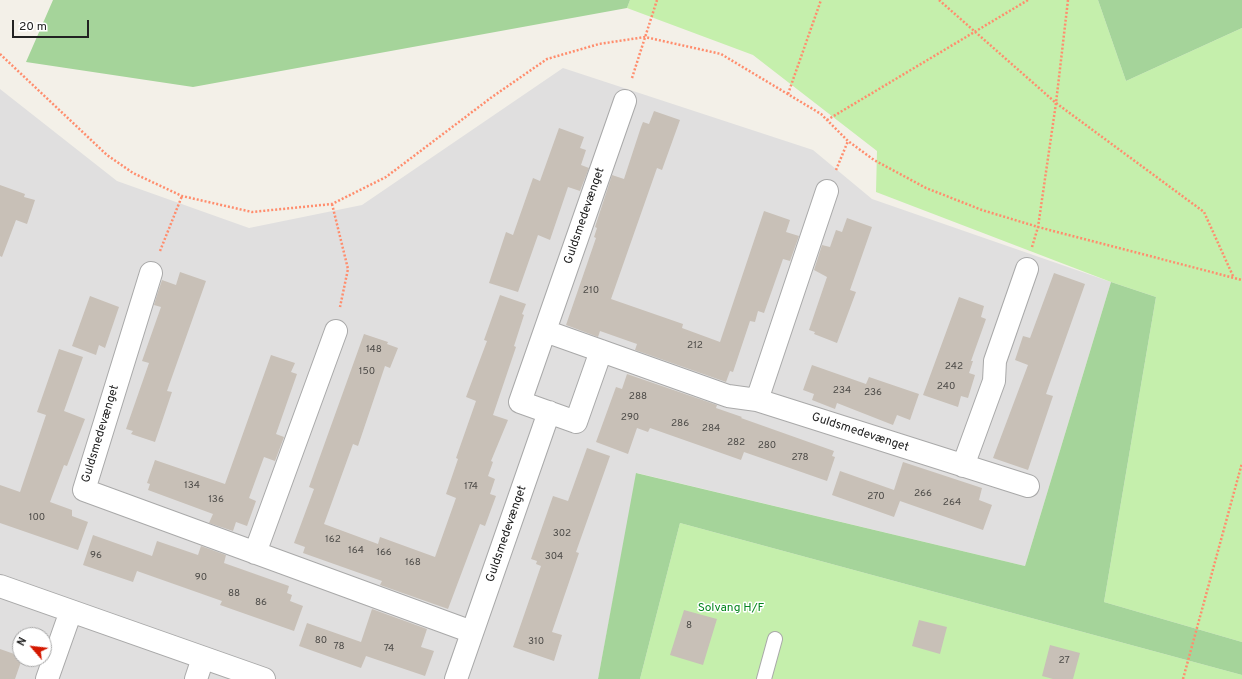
<!DOCTYPE html>
<meta charset="utf-8">
<style>
body{margin:0}
#map{position:relative;width:1242px;height:679px;overflow:hidden;background:#f3f0e8;font-family:Overpass,sans-serif}
canvas{display:block}
.north{position:absolute;left:12px;top:627px;width:40px;height:40px;box-sizing:border-box;background:#fff;border:1px solid #a7a7a7;border-radius:50%;rotate:298deg;font-size:11px;font-weight:700;line-height:16px;text-align:center;color:#222}
.north::after{content:'';display:block;margin:auto;width:14px;height:18px;background:#d41800;clip-path:polygon(50% 0,100% 100%,50% 72%,0 100%)}
.scale{position:absolute;left:12px;top:20px;width:77px;height:18px;box-sizing:border-box;border:2px solid #222;border-top:0;padding-left:5px;font-size:12px;line-height:14px;white-space:nowrap;color:#222;-webkit-text-stroke:3px #fff;paint-order:stroke}
</style>
<div id="map">
<canvas width="1242" height="679"></canvas>
<div class="north">N</div>
<div class="scale">20 m</div>
</div>
<script>
const g = document.querySelector('canvas').getContext('2d');
g.lineJoin = 'round';
function fillPath(path, color) {
  g.fillStyle = color;
  g.fill(path, 'evenodd');
}
function shape(rows) {
  const path = new Path2D();
  for (const r of rows) {
    path.moveTo(r[0], r[1]);
    for (let i = 2; i < r.length; i += 2) path.lineTo(r[i], r[i + 1]);
  }
  return path;
}
function trace(path, color, width, dash) {
  g.strokeStyle = color;
  g.lineWidth = width;
  g.lineCap = dash ? 'butt' : 'round';
  g.setLineDash(dash || []);
  g.stroke(path);
}
function write(font, color, halo, rows, align = 'center') {
  g.font = font + ' Overpass,sans-serif';
  g.lineWidth = 3;
  g.setLineDash([]);
  g.textBaseline = 'middle';
  g.strokeStyle = halo;
  g.fillStyle = color;
  for (const [text, x, y, turn = 0] of rows) {
    g.save();
    g.translate(x, y);
    g.rotate((+turn || 0) * Math.PI / 180);
    g.textAlign = isNaN(turn) ? turn : align;
    if (halo) g.strokeText(text, 0, 0);
    g.fillText(text, 0, 0);
    g.restore();
  }
}
const residential = shape([
 [563,68,813,150,872,199,1111,282,1025,566,637,473,598,679,0,679,0,89,117,181,249,228,362,205],
 [20,635,44,635,44,659,20,659]
]);
const grass = shape([
 [630,0,1098,0,1126,81,1242,28,1242,642,1104,602,1156,297,1111,282,876,192,877,151,753,55,627,8],
 [680,523,1242,675,1242,679,640,679]
]);
const forest = shape([
 [53,0,630,0,627,8,193,87,26,62],
 [1098,0,1242,0,1242,28,1126,81],
 [1111,282,1156,297,1104,602,1242,642,1242,675,680,523,640,679,598,679,636,473,1025,566]
]);
const building = shape([
 [654,111,680,120,662,170,657,168,611,299,683,324,682,328,720,342,764,211,790,220,786,232,799,236,790,261,783,259,764,313,758,311,755,322,750,321,733,372,730,371,726,382,635,350,637,344,600,331,598,337,566,325,596,238,594,237,597,228,595,227,612,175,624,179,641,127,643,122,649,124],
 [559,128,584,137,580,148,586,150,581,165,589,168,580,191,568,187,550,240,538,235,518,292,489,283,506,232,513,235,533,178,540,181],
 [0,185,25,194,24,197,35,200,27,224,16,220,2,257,0,256],
 [847,218,872,227,850,290,856,292,837,343,814,334,815,332,809,330,827,277,814,270,822,245,830,247,836,230,842,232],
 [180,272,206,281,167,391,172,392,155,442,131,434,133,431,126,429,149,363,142,361,161,307,154,305,157,295,162,280,176,285],
 [1054,273,1085,284,1046,394,1053,396,1028,470,993,458,1028,365,1015,360,1023,336,1030,338],
 [500,295,526,304,522,314,524,315,514,346,516,347,493,415,508,420,491,461,493,462,488,476,495,479,490,494,496,496,485,526,480,524,448,609,380,585,382,581,303,553,305,547,294,543,314,489,309,487,364,334,388,342,387,344,398,348,390,368,385,366,358,446,353,444,324,524,378,544,380,537,435,557,456,498,446,494,458,459,456,458,476,401,466,397,487,341,484,340],
 [90,296,119,307,105,348,99,345,96,355,72,346],
 [959,297,984,306,981,317,986,319,971,361,973,361,969,373,975,375,968,398,961,396,958,407,923,395],
 [59,349,83,357,64,411,85,419,67,466,64,465,50,502,72,510,72,516,88,522,78,550,0,523,0,485,20,492,46,415,37,412],
 [271,355,295,363,291,372,297,374,276,434,284,437,275,461,264,457,249,498,256,501,247,526,236,522,233,531,209,523,213,514,148,490,150,484,147,483,155,460,225,484],
 [812,365,866,384,869,377,919,394,910,420,897,415,893,425,837,403,835,409,812,400,814,394,803,390],
 [627,374,717,405,716,408,742,417,741,418,834,451,832,456,835,457,827,481,744,452,741,460,650,428,648,432,637,428,628,454,596,442,616,387,622,389],
 [587,448,610,456,576,552,579,553,552,632,562,635,554,661,513,647,541,566,536,564,537,561,531,559,553,496,568,501],
 [903,462,982,488,979,500,992,505,983,530,900,501,894,517,832,495,840,471,894,490],
 [93,535,152,556,157,541,198,555,201,546,226,555,224,563,289,586,287,593,292,595,290,601,303,606,294,631,220,605,222,601,137,571,133,582,83,565],
 [372,609,427,629,421,647,434,651,425,676,366,656,361,668,299,646,307,623,361,642],
 [684,610,717,619,703,665,670,655],
 [919,620,947,627,940,654,912,646],
 [1050,645,1080,653,1073,679,1053,679,1042,676],
 [0,649,20,656,20,659,22,659,15,679,0,679]
]);
const path = shape([
 [939,0,1056,103,1204,212,1233,276],
 [0,54,107,155,133,173,182,196,252,212,332,204,386,177,492,97,547,59,599,44,645,37,721,54,821,114,848,141,874,160,926,188,982,210,1038,227,1242,280],
 [632,78,657,0],
 [788,94,821,0],
 [827,120,1028,0],
 [836,170,848,141],
 [332,204,348,269,340,307],
 [1032,247,1038,227,1056,103,1068,0],
 [160,251,182,196],
 [1183,679,1242,463]
]);
const lane = shape([
 [764,679,775,639]
]);
const street = shape([
 [151,273,84,490,472,632],
 [545,331,728,396,757,400,1028,486],
 [601,351,576,422,520,402,625,101],
 [757,400,827,191],
 [963,466,994,381,995,361,1027,269],
 [255,553,336,331],
 [0,586,264,679],
 [47,679,71,611],
 [196,679,203,658],
 [456,679,549,412]
]);
const numberNames = [
 ["210",591,291],
 ["212",695,346],
 ["148",374,350],
 ["242",954,367],
 ["150",367,372],
 ["240",946,387],
 ["234",842,391],
 ["236",873,393],
 ["288",638,397],
 ["290",630,418],
 ["286",680,424],
 ["284",711,429],
 ["282",736,443],
 ["280",767,446],
 ["278",800,458],
 ["134",192,486],
 ["174",471,487],
 ["266",923,494],
 ["270",876,497],
 ["136",216,500],
 ["264",952,503],
 ["100",37,518],
 ["302",562,534],
 ["162",333,540],
 ["164",356,551],
 ["166",384,553],
 ["96",96,556],
 ["304",554,557],
 ["168",413,563],
 ["90",201,578],
 ["88",234,594],
 ["86",261,603],
 ["8",689,626],
 ["80",321,641],
 ["310",536,642],
 ["78",339,647],
 ["74",389,649],
 ["27",1064,661]
];
const streetNames = [
 ["Guldsmedevænget",585,216,-71],
 ["Guldsmedevænget",860,433,18],
 ["Guldsmedevænget",101,434,-73],
 ["Guldsmedevænget",507,534,-71]
];
const parkNames = [
 ["Solvang H/F",731,609]
];
fillPath(residential, '#e0dfdf');
fillPath(grass, '#c5efac');
fillPath(forest, '#a5d49a');
fillPath(building, '#c8c0b7');
trace(lane, '#a9a9a9', 16);
trace(street, '#a9a9a9', 24);
trace(path, '#ff8d6d', 2.5, [2, 2]);
trace(lane, '#fff', 14);
trace(street, '#fff', 22);
write('10px', '#4c4a47', null, numberNames);
write('12px', '#222', '#fff', streetNames);
write('12px', '#05861e', '#fff', parkNames);
</script>
